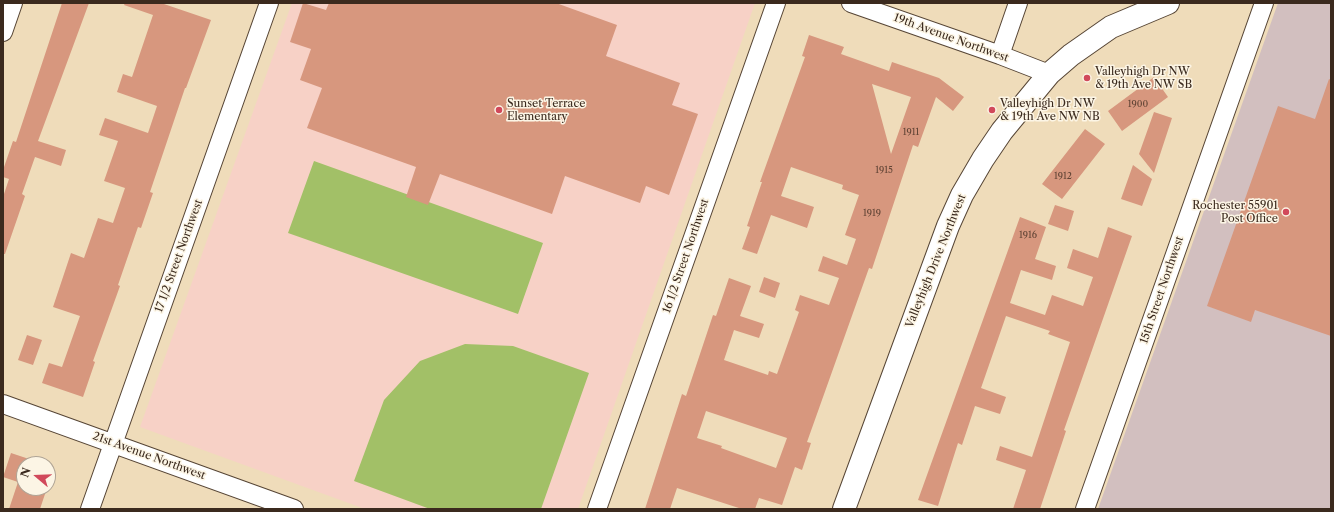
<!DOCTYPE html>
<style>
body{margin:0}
#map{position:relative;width:1334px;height:512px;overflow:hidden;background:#efdcba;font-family:"Libre Caslon Text",serif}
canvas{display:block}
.frame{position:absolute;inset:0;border:4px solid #3b2a1e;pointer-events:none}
.north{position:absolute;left:16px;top:456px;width:40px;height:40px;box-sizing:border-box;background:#fcf5e5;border:1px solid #afa495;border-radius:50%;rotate:289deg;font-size:11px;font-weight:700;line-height:16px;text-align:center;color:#3b2a1e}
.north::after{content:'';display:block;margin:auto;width:14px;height:18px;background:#d1495b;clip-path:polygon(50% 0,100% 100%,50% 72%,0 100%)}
</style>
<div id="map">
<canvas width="1334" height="512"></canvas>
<div class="frame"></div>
<div class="north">N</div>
</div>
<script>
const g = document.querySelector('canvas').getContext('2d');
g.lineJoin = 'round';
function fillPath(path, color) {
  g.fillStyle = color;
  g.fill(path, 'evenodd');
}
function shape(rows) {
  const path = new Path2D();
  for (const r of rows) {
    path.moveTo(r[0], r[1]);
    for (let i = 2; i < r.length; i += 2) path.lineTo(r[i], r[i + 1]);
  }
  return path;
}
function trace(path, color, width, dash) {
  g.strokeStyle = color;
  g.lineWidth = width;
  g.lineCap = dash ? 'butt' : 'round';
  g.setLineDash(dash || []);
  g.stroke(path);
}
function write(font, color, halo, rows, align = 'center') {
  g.font = font + ' "Libre Caslon Text",serif';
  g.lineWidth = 3;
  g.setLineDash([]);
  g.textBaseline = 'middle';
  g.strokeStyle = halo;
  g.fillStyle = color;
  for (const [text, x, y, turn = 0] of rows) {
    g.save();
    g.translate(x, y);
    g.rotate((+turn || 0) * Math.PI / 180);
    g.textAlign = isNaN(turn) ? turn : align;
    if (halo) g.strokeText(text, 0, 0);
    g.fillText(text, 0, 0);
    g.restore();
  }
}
const built = shape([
 [292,3,755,3,578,509,365,509,140,427]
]);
const industrial = shape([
 [1278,3,1331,3,1331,509,1098,509]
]);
const green = shape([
 [314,161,543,243,518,314,288,233],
 [465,344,513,346,589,373,541,509,430,509,354,481,384,400,420,361]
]);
const building = shape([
 [62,3,89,3,38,141,66,150,61,166,35,157,22,194,25,196,5,254,3,254,3,197,9,179,3,177,3,170,13,141,16,142],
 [125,3,161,3,211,20,186,88,185,88,150,192,153,193,141,228,138,227,118,285,120,286,93,361,95,362,83,397,42,383,49,363,62,367,80,316,53,307,71,253,84,258,98,218,113,223,125,188,104,181,118,141,99,135,105,118,148,133,157,106,117,92,123,74,132,77,153,15,124,5],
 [303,3,326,10,329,3,556,3,617,25,606,56,680,83,672,105,698,114,669,195,646,186,640,203,565,176,552,214,440,174,428,205,406,197,416,167,307,128,322,88,300,80,311,49,290,42],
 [809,35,844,47,841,54,889,71,892,62,939,78,964,97,953,111,936,97,918,147,913,145,872,269,869,268,807,442,811,443,802,470,795,467,782,505,759,498,755,509,742,509,677,488,670,509,645,509,682,394,686,396,713,315,716,316,729,278,751,286,740,316,764,324,759,338,734,330,724,360,768,375,769,371,777,374,799,312,795,310,800,295,829,305,839,278,818,271,823,256,847,265,856,239,845,235,859,195,842,189,843,185,791,167,781,196,814,207,807,228,771,215,757,254,742,249,750,227,747,226,762,182,760,182,805,57,802,56],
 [872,84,911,97,891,154],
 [706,411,787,438,776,468,721,448,722,446,697,438],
 [1154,77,1168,97,1122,131,1108,111],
 [1329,79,1331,80,1331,336,1255,310,1251,322,1207,306,1278,106,1315,119],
 [1154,112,1172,118,1154,173,1139,154],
 [1085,129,1105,144,1062,199,1042,184],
 [1133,165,1152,179,1142,206,1121,199],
 [1055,205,1074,211,1068,231,1048,224],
 [1020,217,1046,227,1035,259,1056,266,1052,280,1021,270,1010,303,1045,315,1052,295,1083,306,1093,277,1067,268,1073,249,1098,258,1108,227,1132,236,1064,430,1066,431,1040,509,1013,509,1026,470,996,460,1000,446,1032,457,1070,342,1048,334,1050,331,1006,316,981,388,1006,397,1000,414,975,406,962,445,958,443,938,506,918,500],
 [764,277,780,283,775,298,759,292],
 [27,335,42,340,33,365,18,360],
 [11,453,44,464,24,464,24,488,47,488,40,509,9,509,18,482,3,477],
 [48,465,54,467,48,485]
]);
const minor = shape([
 [851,3,1000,55,1049,74],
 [3,32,13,3],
 [1000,55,1018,3],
 [3,404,294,509],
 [90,509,269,3],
 [597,509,776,3],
 [1085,509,1264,3]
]);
const major = shape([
 [844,509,948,226,962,195,983,159,1002,131,1049,74,1071,55,1111,27,1168,3]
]);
const markers = [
 [1087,78,4,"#d1495b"],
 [499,110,4,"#d1495b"],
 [992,110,4,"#d1495b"],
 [1286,212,4,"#d1495b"]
];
const numberNames = [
 ["1900",1138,104],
 ["1911",911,132],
 ["1915",884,170],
 ["1912",1063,176],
 ["1919",872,213],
 ["1916",1028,235]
];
const streetNames = [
 ["19th Avenue Northwest",951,38,20],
 ["17 1/2 Street Northwest",179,256,-70],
 ["16 1/2 Street Northwest",686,256,-71],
 ["Valleyhigh Drive Northwest",936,261,-68],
 ["15th Street Northwest",1162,290,-71],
 ["21st Avenue Northwest",149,456,20]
];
const poiNames = [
 ["Valleyhigh Dr NW",1095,72],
 ["& 19th Ave NW SB",1095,85],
 ["Sunset Terrace",507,104],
 ["Elementary",507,117],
 ["Valleyhigh Dr NW",1000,104],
 ["& 19th Ave NW NB",1000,117],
 ["Rochester 55901",1278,206,"right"],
 ["Post Office",1278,219,"right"]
];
fillPath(built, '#f7d1c6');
fillPath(industrial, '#d2bfbf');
fillPath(green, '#a2c067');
fillPath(building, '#d7977e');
trace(minor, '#564535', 20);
trace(major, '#564535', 24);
trace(minor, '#fff', 18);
trace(major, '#fff', 22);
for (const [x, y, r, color] of markers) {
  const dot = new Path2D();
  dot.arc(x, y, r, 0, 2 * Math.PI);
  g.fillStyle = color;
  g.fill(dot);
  trace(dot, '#fcf5e5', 1.5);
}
write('9px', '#624536', null, numberNames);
write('11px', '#3b2a1e', '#fcf5e5', streetNames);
write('11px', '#3b2a1e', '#fcf5e5', poiNames, 'left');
</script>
